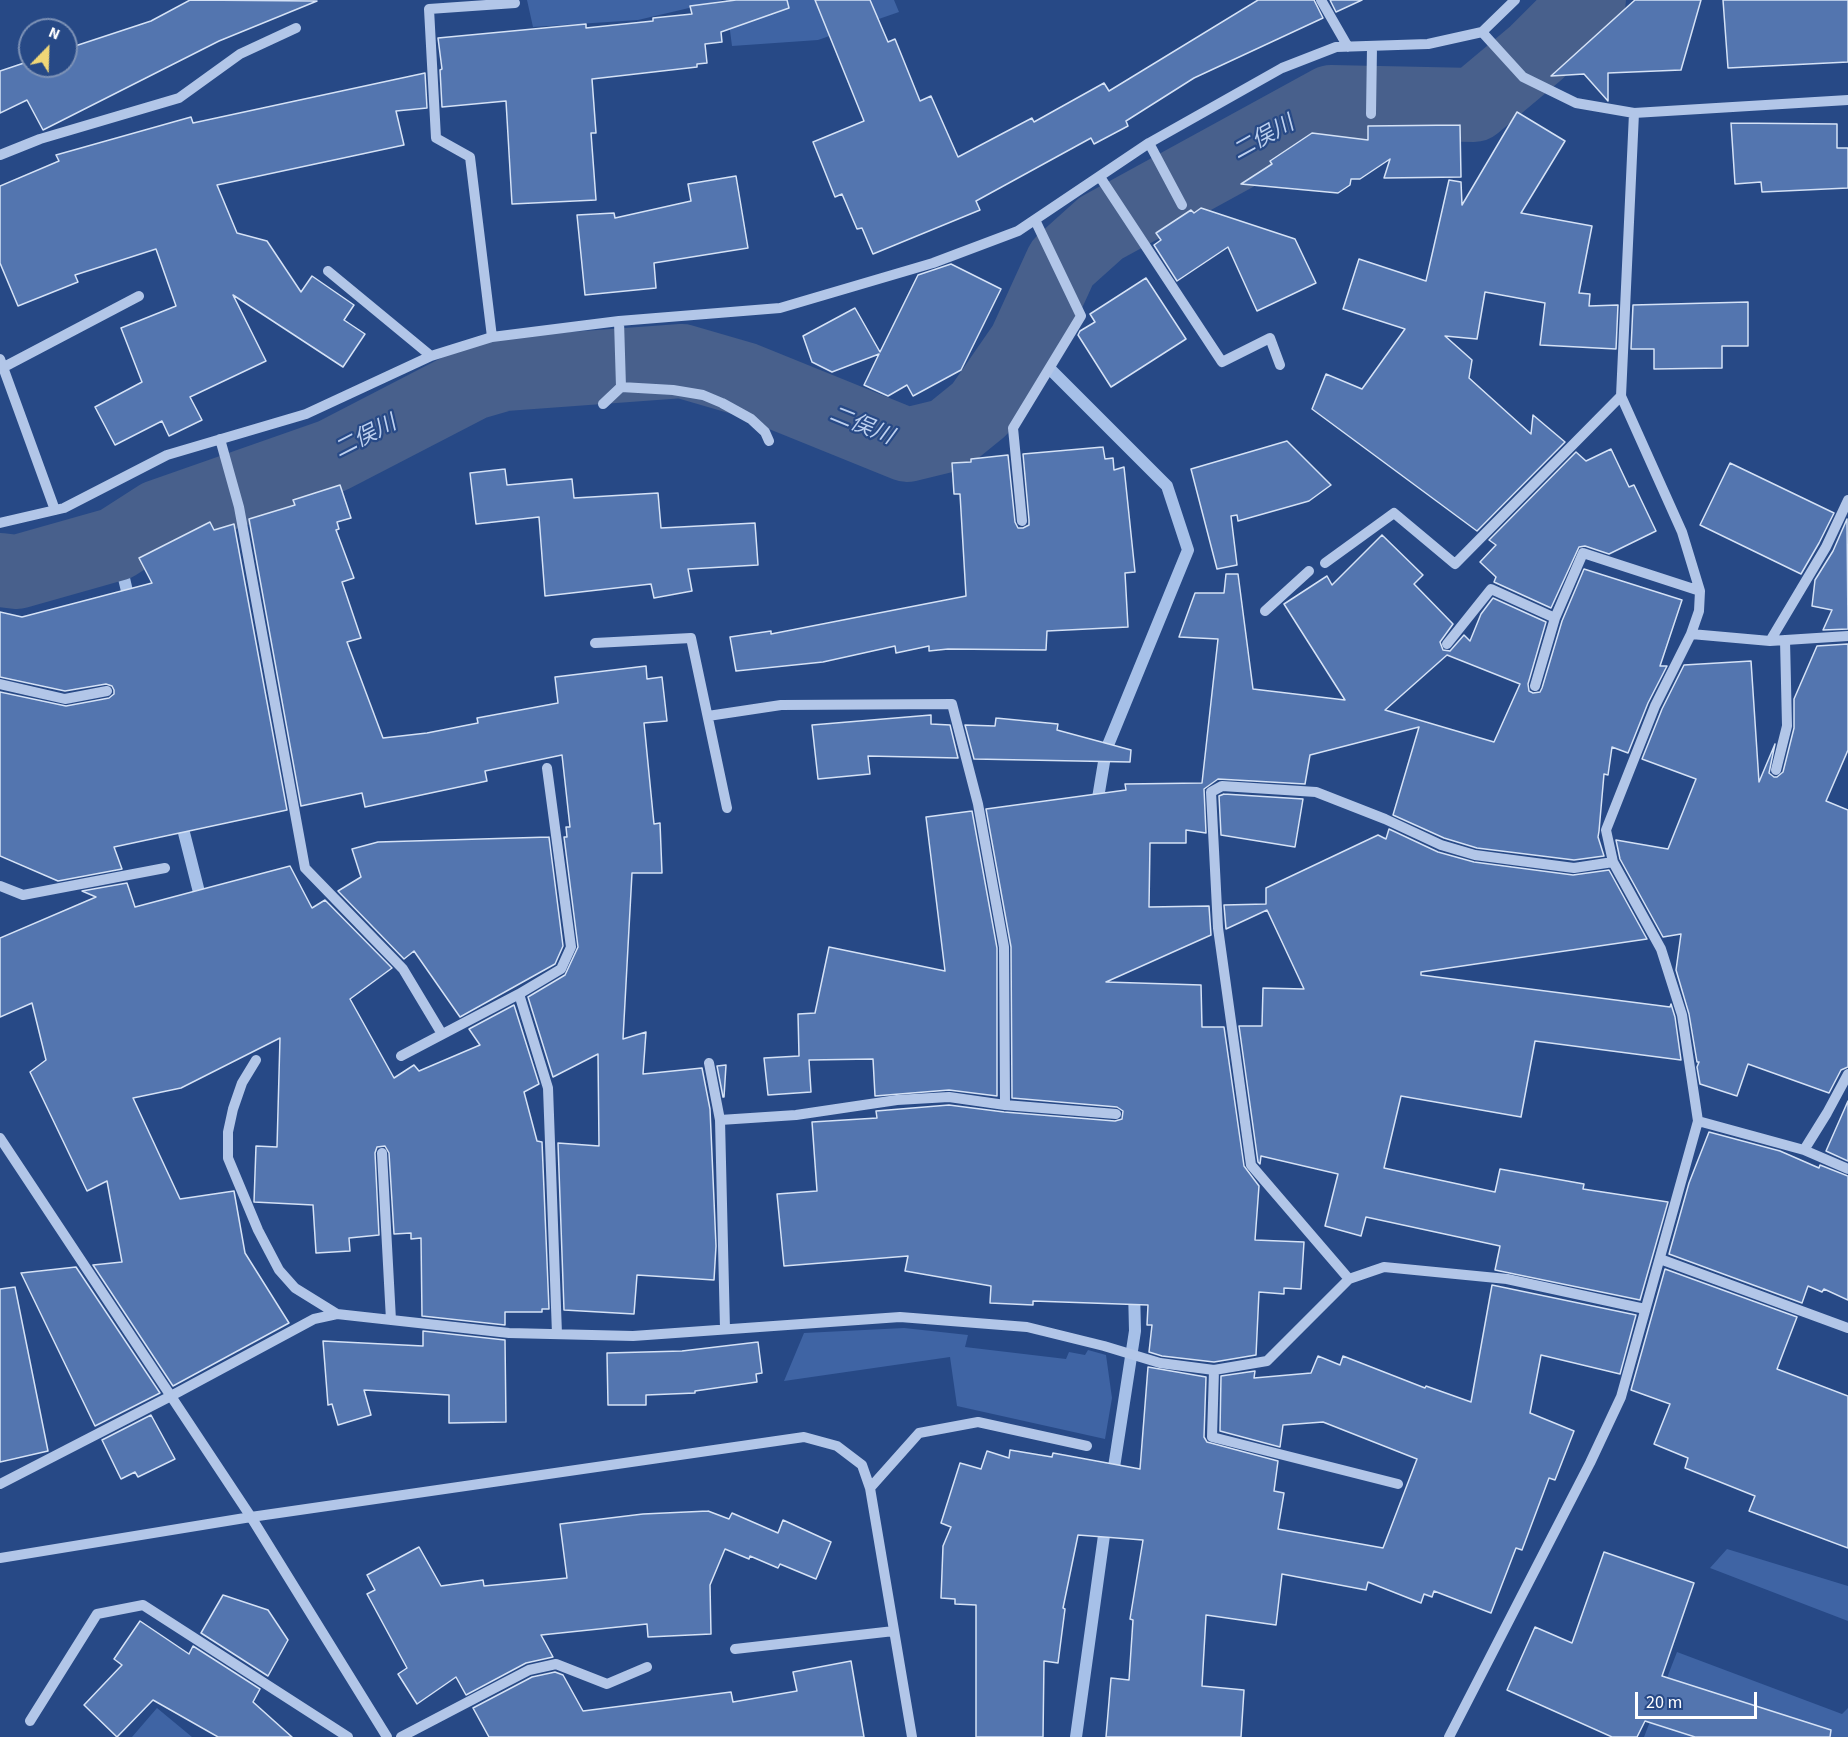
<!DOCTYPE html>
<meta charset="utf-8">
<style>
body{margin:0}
#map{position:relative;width:1848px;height:1737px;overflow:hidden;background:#274986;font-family:"Source Sans 3",sans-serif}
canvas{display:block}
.north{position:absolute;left:18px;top:18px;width:60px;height:60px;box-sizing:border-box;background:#274986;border:2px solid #7d92b6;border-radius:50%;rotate:23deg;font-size:16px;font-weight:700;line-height:24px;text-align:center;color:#fff}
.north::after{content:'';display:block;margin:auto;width:21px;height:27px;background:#f0d777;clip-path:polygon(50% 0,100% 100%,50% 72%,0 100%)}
.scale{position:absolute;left:1635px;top:1692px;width:122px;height:27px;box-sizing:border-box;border:3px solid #fff;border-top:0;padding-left:8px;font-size:18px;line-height:21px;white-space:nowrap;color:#fff;-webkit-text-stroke:4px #274986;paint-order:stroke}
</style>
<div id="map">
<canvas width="1848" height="1737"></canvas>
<div class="north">N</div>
<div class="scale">20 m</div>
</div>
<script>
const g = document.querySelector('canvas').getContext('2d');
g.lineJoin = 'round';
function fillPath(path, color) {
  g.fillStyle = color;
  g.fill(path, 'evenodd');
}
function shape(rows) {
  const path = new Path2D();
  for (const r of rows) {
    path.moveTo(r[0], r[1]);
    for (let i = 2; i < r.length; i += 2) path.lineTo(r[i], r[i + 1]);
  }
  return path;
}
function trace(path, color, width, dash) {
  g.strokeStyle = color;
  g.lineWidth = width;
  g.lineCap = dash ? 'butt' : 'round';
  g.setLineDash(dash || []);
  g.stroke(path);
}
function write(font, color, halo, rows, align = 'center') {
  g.font = font + ' "Source Sans 3","Noto Sans JP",sans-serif';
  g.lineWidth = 4.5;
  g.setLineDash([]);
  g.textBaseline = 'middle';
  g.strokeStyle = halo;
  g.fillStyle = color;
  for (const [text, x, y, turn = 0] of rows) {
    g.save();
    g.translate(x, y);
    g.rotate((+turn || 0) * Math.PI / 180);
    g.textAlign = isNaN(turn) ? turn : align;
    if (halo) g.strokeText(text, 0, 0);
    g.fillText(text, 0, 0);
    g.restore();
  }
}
const green = shape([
 [527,0,723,0,638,20,533,27],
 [726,0,894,0,899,12,818,40,732,46],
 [904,1328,968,1335,965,1347,1066,1359,1069,1352,1085,1355,1088,1350,1106,1355,1112,1398,1105,1439,957,1406,950,1357,784,1381,804,1333],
 [1727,1549,1848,1586,1848,1621,1710,1568],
 [1677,1652,1842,1714,1848,1708,1848,1737,1644,1737],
 [157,1708,192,1737,132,1737]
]);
const stream = shape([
 [1025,344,1167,486,1188,550,1106,750,1096,810],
 [116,544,130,604],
 [180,817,202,904],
 [1112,1480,1135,1331,1134,1289],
 [1076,1737,1106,1521]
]);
const river = shape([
 [0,570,17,572,116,544,158,517,332,456,473,383,504,374,682,361,744,379,907,445,948,435,980,409,1025,344,1062,263,1101,228,1331,102,1474,105,1536,53,1589,0]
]);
const building = shape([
 [190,0,317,1,219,41,43,130,27,100,0,113,0,71,30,61,30,66,66,66,66,49,151,21,190,0],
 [736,0,787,0,789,8,721,32,722,42,705,44,707,63,697,64,697,67,592,79,596,133,591,133,596,200,512,204,506,101,442,107,440,70,442,69,438,38,586,24,586,28,653,21,653,18,692,14,690,6,736,0],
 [815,0,870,0,888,42,895,39,920,101,931,96,958,157,1032,118,1034,122,1104,83,1109,91,1258,0,1314,0,1323,18,1194,78,1126,121,1128,126,1094,144,1091,138,976,201,980,210,873,254,862,228,857,229,842,194,835,197,813,142,864,121,815,0],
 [1330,0,1362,0,1336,12,1330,0],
 [1635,0,1701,0,1681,70,1608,73,1608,101,1584,74,1551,76,1635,0],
 [1723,0,1848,0,1848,62,1728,68,1723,0],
 [425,73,427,108,396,111,404,145,217,185,237,233,267,241,301,292,312,276,354,305,344,320,365,334,343,367,233,295,266,361,190,397,202,420,169,436,162,421,115,445,95,407,142,382,121,328,176,306,156,249,75,275,78,282,18,306,0,263,0,186,59,161,56,155,191,117,193,123,425,73],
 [1517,112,1565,141,1521,213,1592,226,1579,293,1590,294,1589,306,1618,305,1616,349,1540,345,1545,303,1485,292,1477,339,1445,336,1472,360,1469,378,1531,434,1533,415,1565,442,1477,531,1312,409,1326,374,1362,389,1405,329,1343,309,1359,259,1426,281,1449,180,1461,182,1462,205,1517,112],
 [1731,123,1837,124,1837,148,1848,148,1848,188,1762,192,1761,182,1735,184,1731,123],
 [1460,125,1461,177,1384,178,1390,159,1360,179,1351,179,1350,185,1338,193,1241,184,1272,164,1270,161,1312,133,1368,140,1368,126,1460,125],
 [736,176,748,248,654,263,656,288,585,295,577,215,614,213,615,218,691,201,688,184,736,176],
 [1201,208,1295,239,1316,283,1257,311,1228,247,1177,281,1154,245,1161,240,1156,233,1191,210,1194,213,1201,208],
 [951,264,1001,289,961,370,913,396,907,385,888,396,864,385,879,354,832,372,812,362,803,336,855,308,880,352,918,275,951,264],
 [1146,278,1186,339,1111,387,1078,335,1080,331,1095,322,1090,314,1146,278],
 [1748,302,1748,346,1722,346,1722,368,1654,369,1654,349,1631,349,1633,305,1748,302],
 [1287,441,1331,485,1309,501,1238,521,1237,515,1231,516,1237,565,1217,569,1191,469,1287,441],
 [1103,447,1105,459,1113,458,1114,470,1124,467,1135,572,1125,573,1128,627,1047,631,1046,650,948,649,929,651,929,646,896,653,895,646,823,662,736,671,730,637,771,631,771,634,966,596,960,494,954,494,952,463,971,462,971,459,1008,455,1015,522,1018,528,1023,528,1029,525,1029,520,1023,454,1103,447],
 [1611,449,1629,487,1634,485,1656,531,1609,554,1585,546,1579,547,1551,608,1494,582,1496,577,1480,562,1496,545,1489,540,1576,452,1586,461,1611,449],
 [1730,463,1834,513,1819,543,1801,574,1700,525,1730,463],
 [505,469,507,485,572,479,574,498,658,493,661,528,755,523,758,565,688,569,692,591,654,598,651,584,545,596,539,517,476,524,470,473,505,469],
 [340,485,351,518,337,522,339,529,336,530,354,578,342,582,361,638,347,642,383,738,427,733,478,723,477,718,558,703,555,677,646,666,647,679,662,677,667,721,644,723,654,824,660,823,662,873,632,873,623,1039,646,1032,643,1074,702,1068,710,1109,716,1246,714,1280,637,1275,634,1314,564,1310,558,1143,599,1146,598,1054,553,1077,528,997,565,975,578,947,564,837,567,837,566,827,570,827,562,755,485,771,487,781,365,807,362,793,301,806,249,519,295,505,293,500,340,485],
 [1847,519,1848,629,1823,630,1832,610,1812,606,1815,580,1833,551,1847,519],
 [210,522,214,530,234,524,287,810,114,847,122,869,58,881,0,856,0,692,66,706,109,698,114,694,114,690,112,686,106,684,65,691,0,677,0,612,22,617,152,583,139,558,210,522],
 [1382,535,1423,575,1414,584,1453,624,1440,642,1443,650,1450,651,1464,635,1470,641,1481,614,1493,598,1546,622,1528,684,1529,691,1533,693,1540,692,1542,688,1562,621,1584,569,1682,600,1660,666,1667,666,1648,703,1628,753,1612,747,1608,775,1604,774,1599,831,1598,837,1604,856,1574,860,1477,848,1444,838,1393,815,1419,727,1310,755,1305,784,1218,779,1204,789,1206,833,1186,830,1186,843,1150,843,1149,907,1209,906,1211,935,1106,982,1201,985,1202,1027,1224,1027,1244,1166,1259,1186,1255,1240,1304,1242,1301,1289,1284,1288,1284,1294,1259,1292,1256,1355,1214,1362,1162,1356,1149,1352,1152,1325,1147,1325,1148,1305,1033,1301,1033,1305,990,1303,991,1286,905,1271,908,1256,784,1266,777,1194,817,1191,812,1122,877,1118,876,1111,949,1105,1004,1112,1115,1121,1122,1119,1123,1111,1117,1107,1012,1098,1011,947,986,809,1126,790,1125,784,1202,783,1218,639,1179,637,1195,593,1224,593,1226,574,1238,574,1253,689,1345,700,1284,604,1327,576,1332,585,1382,535],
 [1447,655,1520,684,1494,742,1385,710,1447,655],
 [1848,644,1848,750,1826,801,1848,810,1848,1067,1841,1070,1829,1093,1748,1064,1737,1096,1700,1084,1697,1067,1699,1062,1697,1062,1689,1014,1676,970,1681,934,1663,937,1620,859,1616,840,1668,849,1696,779,1642,759,1662,709,1684,665,1751,661,1759,782,1775,744,1769,773,1774,777,1777,777,1783,772,1794,728,1794,699,1817,646,1848,644],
 [931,715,931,724,950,725,958,758,868,756,870,774,818,779,812,725,931,715],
 [996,718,1058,724,1057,730,1131,750,1130,762,974,759,965,725,995,726,996,718],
 [1224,794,1303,799,1295,847,1221,835,1219,796,1224,794],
 [972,811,997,948,997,1096,949,1090,875,1096,873,1059,809,1060,811,1092,768,1095,764,1058,799,1056,798,1014,815,1013,829,947,945,971,926,817,972,811],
 [1389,829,1438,852,1474,862,1573,875,1609,870,1647,939,1421,972,1421,975,1670,1007,1671,1004,1675,1017,1681,1060,1535,1041,1521,1117,1401,1096,1384,1168,1495,1192,1500,1169,1584,1184,1583,1189,1668,1202,1640,1300,1495,1270,1500,1246,1366,1217,1361,1236,1325,1226,1338,1174,1261,1156,1260,1164,1258,1162,1239,1026,1262,1026,1263,988,1304,989,1267,910,1226,929,1224,905,1266,904,1266,888,1378,835,1386,839,1389,829],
 [549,837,563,946,555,964,460,1017,414,951,404,959,338,891,361,877,352,849,378,842,549,837],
 [290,866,312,908,325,900,392,968,350,999,394,1078,414,1065,419,1071,480,1045,469,1029,514,1005,539,1084,524,1092,537,1141,542,1142,549,1309,542,1309,542,1312,505,1312,505,1325,422,1316,421,1238,411,1239,411,1233,394,1234,389,1153,385,1146,377,1147,375,1153,379,1235,349,1238,350,1251,316,1253,313,1205,254,1202,256,1146,277,1147,280,1038,181,1088,133,1098,180,1199,234,1191,245,1253,289,1323,173,1386,93,1265,122,1262,107,1181,87,1191,30,1072,46,1060,32,1003,0,1017,0,938,96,897,82,891,127,883,135,907,290,866],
 [726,1065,724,1097,723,1097,717,1066,726,1065],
 [1848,1101,1848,1161,1826,1151,1848,1101],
 [1709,1132,1780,1151,1819,1168,1820,1165,1848,1176,1848,1300,1824,1289,1822,1292,1808,1286,1802,1303,1669,1254,1689,1183,1709,1132],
 [76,1267,160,1393,95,1426,21,1273,76,1267],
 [1665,1269,1797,1317,1777,1369,1848,1396,1848,1548,1749,1511,1755,1496,1685,1468,1688,1458,1654,1444,1670,1404,1631,1390,1665,1269],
 [1492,1285,1636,1315,1620,1374,1541,1355,1530,1413,1574,1431,1555,1480,1549,1478,1522,1550,1516,1548,1491,1613,1434,1591,1432,1597,1424,1594,1421,1603,1368,1582,1366,1590,1282,1574,1276,1625,1206,1615,1202,1686,1244,1690,1241,1737,1106,1737,1111,1678,1129,1680,1133,1620,1130,1619,1143,1540,1078,1535,1063,1608,1065,1609,1058,1663,1044,1661,1043,1737,976,1737,976,1605,955,1604,955,1599,941,1598,943,1546,951,1527,941,1523,960,1463,981,1469,987,1451,1009,1458,1010,1450,1052,1457,1053,1453,1140,1469,1148,1367,1206,1377,1204,1437,1207,1442,1278,1461,1274,1491,1284,1493,1278,1529,1383,1548,1417,1459,1323,1422,1283,1425,1280,1447,1220,1431,1221,1376,1255,1371,1254,1378,1311,1373,1318,1356,1340,1365,1343,1356,1425,1388,1426,1386,1471,1402,1492,1285],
 [15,1287,48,1451,0,1462,0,1289,15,1287],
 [423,1331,505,1340,506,1422,449,1423,449,1395,364,1390,371,1415,338,1425,332,1404,328,1405,323,1341,423,1346,423,1331],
 [758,1342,762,1373,756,1374,757,1382,695,1391,695,1393,646,1395,646,1405,608,1405,607,1353,682,1351,758,1342],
 [151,1415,175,1459,138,1477,135,1472,121,1479,102,1440,151,1415],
 [708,1511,729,1519,732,1513,778,1533,783,1520,831,1542,816,1579,780,1564,778,1568,750,1556,749,1559,725,1549,710,1585,711,1634,648,1637,647,1624,541,1635,553,1657,526,1663,466,1695,456,1677,417,1704,398,1674,407,1668,367,1594,375,1590,367,1575,419,1547,441,1586,483,1580,484,1586,567,1578,560,1524,643,1514,708,1511],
 [1604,1552,1694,1583,1662,1676,1831,1730,1830,1737,1695,1737,1645,1721,1637,1737,1612,1737,1507,1690,1535,1627,1572,1643,1604,1552],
 [223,1595,268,1610,288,1640,268,1676,201,1633,223,1595],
 [140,1621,189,1654,193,1646,260,1689,253,1702,292,1737,218,1737,153,1700,117,1737,84,1705,122,1665,114,1659,140,1621],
 [851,1661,864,1737,489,1737,473,1708,532,1677,555,1672,563,1675,583,1711,731,1692,733,1702,797,1691,793,1672,851,1661]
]);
const minor = shape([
 [1321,0,1348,47],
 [1482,32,1523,77,1576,103,1634,113,1848,100],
 [1371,114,1372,47],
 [1149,143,1182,205],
 [0,155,40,139,179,98,240,54,296,28],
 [1100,177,1222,362,1270,338,1280,365],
 [328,271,431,356],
 [619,321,621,387],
 [492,337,470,157,436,138,429,9,515,3],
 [0,359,55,510],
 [4,367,139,296],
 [603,404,621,387,673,390,703,395,722,403,751,419,765,432,769,441],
 [220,439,239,507,305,868,403,969,442,1034],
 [1022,521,1013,428,1081,316,1035,220],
 [0,523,64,508,167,455,306,414,431,356,492,337,619,321,780,308,933,263,1018,231,1149,143,1282,68,1336,47,1428,44,1482,32,1515,0],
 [1325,563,1394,513,1455,564,1621,396],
 [1265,611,1309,571],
 [1691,634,1770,641,1848,636],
 [1770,641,1826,547,1848,500],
 [595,643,691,638,727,808],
 [1447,644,1491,589,1555,618],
 [0,684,65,699,107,691],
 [1535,686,1555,618,1583,553,1700,591],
 [708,716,781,705,952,704,978,804,1004,947,1005,1105,949,1097,897,1100,796,1115,720,1120,725,1329],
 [547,768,571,947,561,969,519,994,548,1088,557,1334],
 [1776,770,1787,726,1785,640],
 [0,886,23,895,165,868],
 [401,1056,519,994],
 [256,1060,242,1083,233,1109,228,1132,228,1158,258,1230,279,1270,295,1288,337,1314],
 [709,1063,720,1120],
 [1005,1105,1116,1114],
 [1698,1121,1804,1150,1848,1169],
 [0,1138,251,1517,387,1737],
 [1804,1150,1827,1113,1848,1074],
 [382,1153,391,1320],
 [1660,1259,1848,1328],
 [1349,1279,1251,1165,1218,928,1211,792,1222,786,1316,792,1385,819,1441,845,1475,855,1574,868,1613,862],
 [1214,1370,1212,1437,1398,1484],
 [0,1484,171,1396,314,1319,337,1314,509,1333,633,1336,900,1317,1027,1327,1104,1346,1160,1363,1214,1370,1267,1361,1349,1279,1384,1267,1507,1279,1645,1309],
 [870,1488,919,1433,978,1422,1087,1446],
 [0,1558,251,1517,804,1437,837,1446,862,1465,870,1488,912,1737],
 [735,1649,894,1631],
 [30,1721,97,1614,143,1605,348,1737],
 [401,1737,529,1670,556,1664,607,1684,647,1667],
 [1449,1737,1590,1463,1621,1397,1698,1121,1682,1015,1661,949,1613,862,1606,830,1655,706,1691,634,1699,611,1700,591,1682,532,1621,396,1634,113]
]);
const waterNames = [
 ["二俣川",1264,139,-29],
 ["二俣川",861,427,22],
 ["二俣川",366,438,-27]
];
fillPath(green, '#3f64a4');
trace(stream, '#a6c0e8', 12);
trace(river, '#48608c', 74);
fillPath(building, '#5375af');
trace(building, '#d5e2f6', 1.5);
trace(minor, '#b2c6e8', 10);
write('italic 22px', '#bdd0ef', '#274986', waterNames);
</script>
